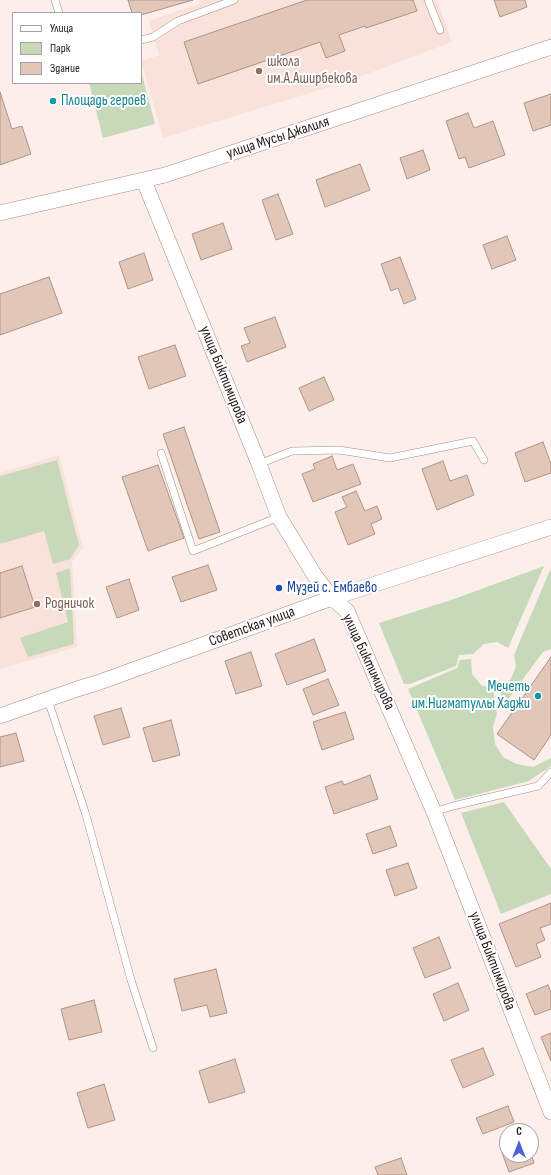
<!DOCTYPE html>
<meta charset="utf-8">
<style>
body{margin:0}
#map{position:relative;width:551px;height:1175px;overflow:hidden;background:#fcefeb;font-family:"Sofia Sans Condensed",sans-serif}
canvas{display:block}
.legend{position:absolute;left:12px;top:12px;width:130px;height:72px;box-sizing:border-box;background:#fff;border:1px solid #a6a2a1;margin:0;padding:5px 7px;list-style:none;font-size:12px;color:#211713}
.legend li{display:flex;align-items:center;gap:8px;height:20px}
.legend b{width:20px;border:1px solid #a6a2a1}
.north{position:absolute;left:499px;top:1123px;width:40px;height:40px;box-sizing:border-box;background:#fff;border:1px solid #a6a2a1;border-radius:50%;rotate:0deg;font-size:11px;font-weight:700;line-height:16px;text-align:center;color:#211713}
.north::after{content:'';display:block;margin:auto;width:14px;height:18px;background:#4c62d6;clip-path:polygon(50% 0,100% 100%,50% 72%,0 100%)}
</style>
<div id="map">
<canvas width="551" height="1175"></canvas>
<ul class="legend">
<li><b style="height:5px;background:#fff"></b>Улица</li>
<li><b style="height:11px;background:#c8d9b9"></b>Парк</li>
<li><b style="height:11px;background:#e2c6b8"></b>Здание</li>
</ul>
<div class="north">С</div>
</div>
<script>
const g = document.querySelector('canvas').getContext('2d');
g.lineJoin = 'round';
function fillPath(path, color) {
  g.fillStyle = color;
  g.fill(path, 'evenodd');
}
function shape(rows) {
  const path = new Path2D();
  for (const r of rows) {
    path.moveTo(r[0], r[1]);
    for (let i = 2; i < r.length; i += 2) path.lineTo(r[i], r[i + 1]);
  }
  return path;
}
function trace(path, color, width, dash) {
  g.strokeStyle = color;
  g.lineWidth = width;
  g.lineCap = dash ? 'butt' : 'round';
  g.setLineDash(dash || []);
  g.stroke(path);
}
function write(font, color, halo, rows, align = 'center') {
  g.font = font + ' "Sofia Sans Condensed",sans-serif';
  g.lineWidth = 4;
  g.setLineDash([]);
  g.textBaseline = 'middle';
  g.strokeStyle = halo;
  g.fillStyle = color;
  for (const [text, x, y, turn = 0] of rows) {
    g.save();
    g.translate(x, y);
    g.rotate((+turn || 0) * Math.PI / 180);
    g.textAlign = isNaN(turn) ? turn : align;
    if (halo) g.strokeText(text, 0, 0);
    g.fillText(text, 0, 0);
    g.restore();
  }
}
const built = shape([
 [199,0,437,0,452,42,346,82,163,138,141,61,159,55,149,21,200,3],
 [59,455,83,548,72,562,77,647,0,669,0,473]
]);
const green = shape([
 [141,71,155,124,103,138,89,83,141,83],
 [57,460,79,545,70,559,53,564,44,531,0,544,0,476],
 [544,566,508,648,497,642,484,644,473,654,459,655,456,666,410,684,404,684,379,623,454,599],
 [70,568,74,644,28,657,20,638,68,622,56,573],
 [550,570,551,573,551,649,543,652,503,706,500,687,511,679,516,666,514,655],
 [471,659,472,674,482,686,493,687,497,714,493,727,495,744,503,757,517,764,533,767,551,758,551,766,529,781,455,800,408,689,457,668,460,660],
 [504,802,551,869,551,894,501,914,461,813]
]);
const building = shape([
 [128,0,193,0,141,15,141,13,132,13,128,0],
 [307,0,413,0,417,11,366,28,365,26,339,35,345,51,326,58,320,42,198,84,184,42,307,0],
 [494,0,525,0,527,7,500,17,494,0],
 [0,92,12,129,22,126,31,154,0,165,0,92],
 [551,94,551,125,533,131,524,103,551,94],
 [468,113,474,128,493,121,505,155,469,168,465,157,459,159,446,121,468,113],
 [423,150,430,170,407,179,400,158,423,150],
 [360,164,370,190,325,207,316,180,360,164],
 [278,194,293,234,276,240,262,200,278,194],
 [223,223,232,249,201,260,192,234,223,223],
 [507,236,516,260,492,269,483,245,507,236],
 [144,253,153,280,128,289,119,262,144,253],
 [400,257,416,299,404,304,398,288,391,291,381,264,400,257],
 [49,277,62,313,0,335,0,294,49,277],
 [275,317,286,347,247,362,241,346,250,343,244,328,275,317],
 [175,345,186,376,149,389,138,357,175,345],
 [324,377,334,400,309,411,299,388,324,377],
 [184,427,220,532,199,539,163,434,184,427],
 [543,442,551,464,551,473,525,482,515,453,543,442],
 [332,456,337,470,353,464,361,484,313,502,302,474,315,469,313,464,332,456],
 [443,461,450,481,467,475,474,495,437,510,422,469,443,461],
 [158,465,184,538,148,551,122,477,158,465],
 [356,491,365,511,377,506,382,519,371,524,375,534,348,545,335,512,347,507,342,497,356,491],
 [208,565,217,590,181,602,172,577,208,565],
 [22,566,35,607,0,618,0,573,22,566],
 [129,579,139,610,117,618,106,587,129,579],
 [314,639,326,671,287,685,275,654,314,639],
 [251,652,262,686,236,694,225,661,251,652],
 [551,657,551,735,534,760,497,734,551,657],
 [328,679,339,705,313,715,303,689,328,679],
 [121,708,130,737,103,745,94,716,121,708],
 [345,712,354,739,322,750,313,722,345,712],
 [171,720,180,755,153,762,143,728,171,720],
 [16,733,24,761,0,767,0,737,16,733],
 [370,775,378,799,334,814,325,787,342,781,344,785,370,775],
 [390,826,397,846,373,854,366,834,390,826],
 [408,863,417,888,395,896,386,870,408,863],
 [551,903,551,924,540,928,545,940,536,944,541,957,516,967,499,924,551,903],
 [439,937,451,968,425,978,413,948,439,937],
 [216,969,227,1013,210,1017,207,1005,182,1011,174,979,216,969],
 [458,983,469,1010,444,1021,433,994,458,983],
 [548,985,551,992,551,1009,535,1015,526,994,548,985],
 [94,1000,102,1032,69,1040,61,1009,94,1000],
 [551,1033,551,1061,541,1037,551,1033],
 [483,1048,494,1075,463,1088,451,1060,483,1048],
 [235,1059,245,1092,209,1103,199,1071,235,1059],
 [104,1084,115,1120,88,1128,77,1093,104,1084],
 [508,1106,514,1122,483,1134,476,1118,508,1106],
 [507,1145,507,1155,531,1154,534,1163,509,1172,500,1147,507,1145],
 [401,1158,407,1175,378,1175,375,1167,401,1158]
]);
const service = shape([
 [55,0,59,13],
 [428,0,440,30],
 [141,40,153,37,178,21,234,0],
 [161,453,193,551,279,517],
 [259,464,292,451,339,450,390,458,473,441,484,460],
 [48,700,86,815,131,980,153,1048],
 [434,812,453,806,538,786,551,772]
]);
const minor = shape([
 [144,181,259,464,279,517,315,576,332,598,347,611,434,812,551,1112],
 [0,213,165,175,551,47],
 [0,716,77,689,97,683,332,598,551,527]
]);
const markers = [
 [259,71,4,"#8d6e63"],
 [53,101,4,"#0f9aa8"],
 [279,588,4,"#1a4fb4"],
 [37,604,4,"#8d6e63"],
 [538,696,4,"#0f9aa8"]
];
const educationNames = [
 ["школа",267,62],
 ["им.А.Аширбекова",267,79],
 ["Родничок",45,604]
];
const cultureNames = [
 ["Площадь героев",61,101],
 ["Мечеть",530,687,"right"],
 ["им.Нигматуллы Хаджи",530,704,"right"]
];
const streetNames = [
 ["улица Мусы Джалиля",278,138,-18],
 ["улица Биктимирова",223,375,68],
 ["Советская улица",252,627,-20],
 ["улица Биктимирова",368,662,65],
 ["улица Биктимирова",492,961,69]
];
const transitNames = [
 ["Музей с. Ембаево",287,588]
];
fillPath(built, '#f9e2da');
fillPath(green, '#c8d9b9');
fillPath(building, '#e2c6b8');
trace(building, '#ae9487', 1);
trace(service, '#a88c82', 8);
trace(minor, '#a88c82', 16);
trace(service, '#fff', 7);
trace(minor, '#fff', 15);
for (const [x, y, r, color] of markers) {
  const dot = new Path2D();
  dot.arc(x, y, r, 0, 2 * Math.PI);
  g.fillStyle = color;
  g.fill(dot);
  trace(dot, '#fff', 1.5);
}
write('15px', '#785e54', '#fff', educationNames, 'left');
write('15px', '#0d838f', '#fff', cultureNames, 'left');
write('15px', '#211713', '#fff', streetNames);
write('15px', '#164399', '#fff', transitNames, 'left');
</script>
